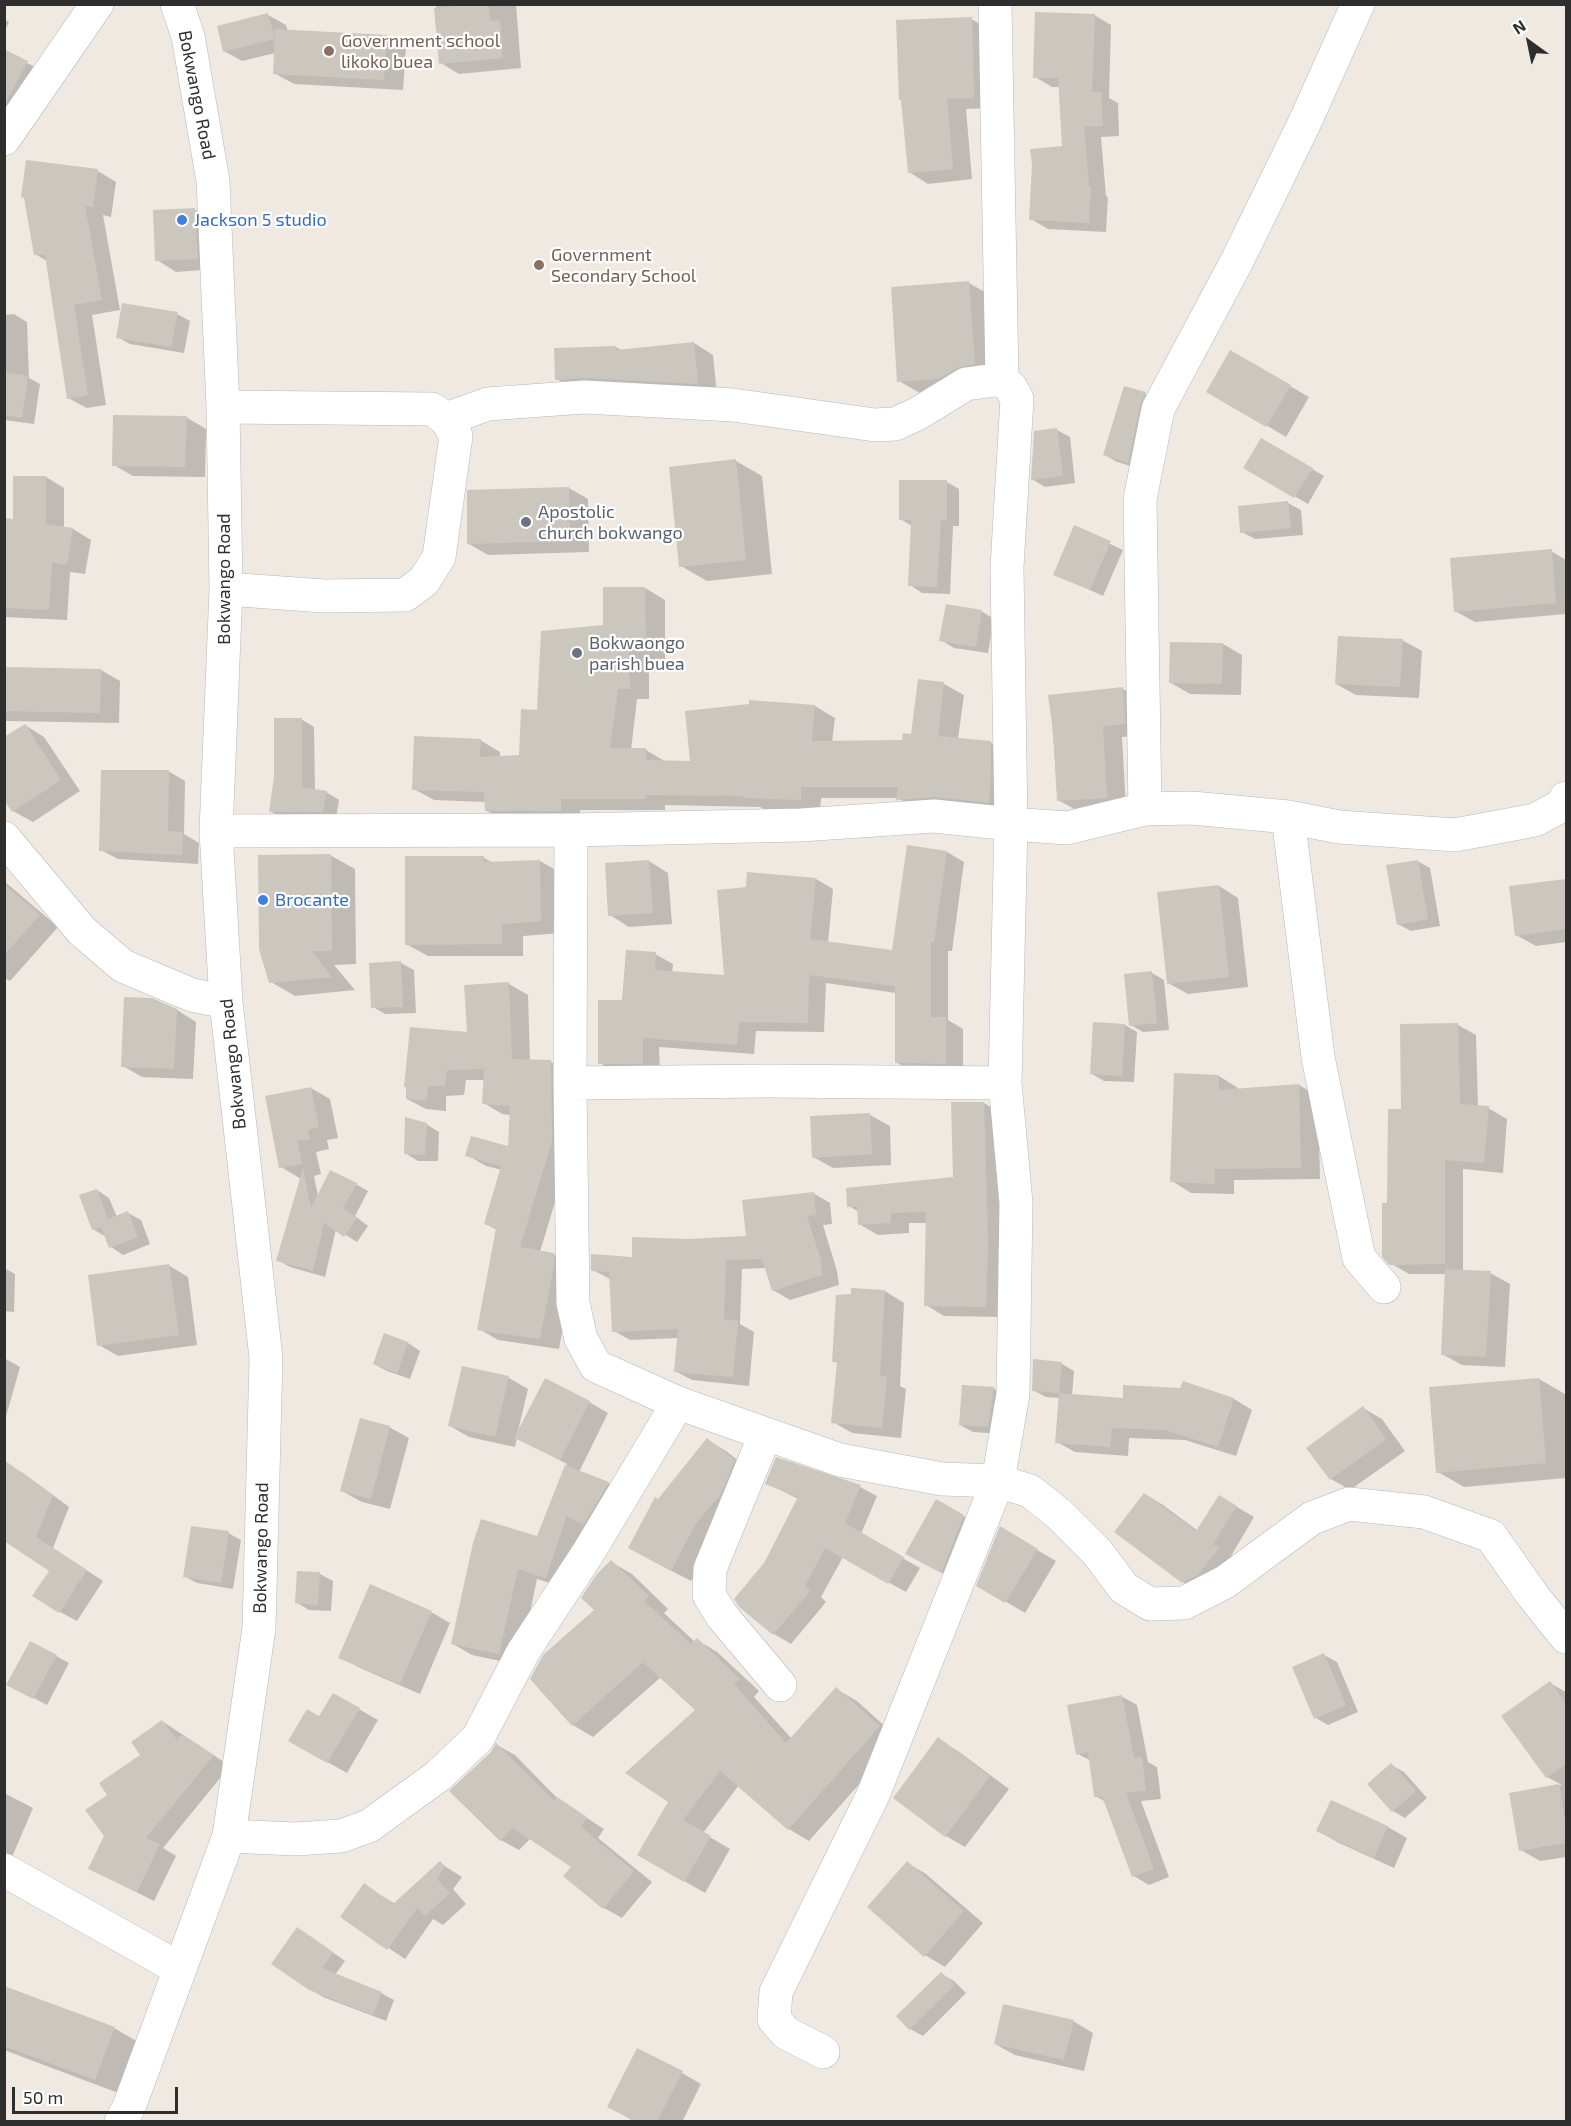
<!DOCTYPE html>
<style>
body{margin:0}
#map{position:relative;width:1571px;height:2126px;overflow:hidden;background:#efe9e1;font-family:"Exo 2",sans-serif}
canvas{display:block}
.frame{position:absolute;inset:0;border:6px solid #2e2e2e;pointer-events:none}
.north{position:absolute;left:1499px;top:12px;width:60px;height:60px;-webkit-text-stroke:4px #fff;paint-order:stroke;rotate:327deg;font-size:16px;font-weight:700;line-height:24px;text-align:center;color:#2e2e2e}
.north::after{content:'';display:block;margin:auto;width:21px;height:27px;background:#2e2e2e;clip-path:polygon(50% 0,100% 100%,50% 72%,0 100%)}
.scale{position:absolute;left:12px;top:2087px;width:166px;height:27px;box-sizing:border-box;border:3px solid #2e2e2e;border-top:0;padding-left:8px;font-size:18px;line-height:21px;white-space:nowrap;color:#2e2e2e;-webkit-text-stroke:4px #fff;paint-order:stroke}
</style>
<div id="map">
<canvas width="1571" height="2126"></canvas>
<div class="frame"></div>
<div class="north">N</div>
<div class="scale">50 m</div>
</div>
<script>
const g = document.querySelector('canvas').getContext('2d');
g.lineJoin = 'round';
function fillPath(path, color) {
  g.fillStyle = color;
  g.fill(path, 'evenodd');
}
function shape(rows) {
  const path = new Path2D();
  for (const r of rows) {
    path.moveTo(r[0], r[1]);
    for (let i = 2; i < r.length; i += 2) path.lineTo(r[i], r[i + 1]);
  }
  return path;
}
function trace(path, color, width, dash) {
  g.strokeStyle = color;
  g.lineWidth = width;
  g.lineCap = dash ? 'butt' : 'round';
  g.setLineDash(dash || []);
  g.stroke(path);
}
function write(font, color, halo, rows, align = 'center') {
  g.font = font + ' "Exo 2",sans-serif';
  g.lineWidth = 4.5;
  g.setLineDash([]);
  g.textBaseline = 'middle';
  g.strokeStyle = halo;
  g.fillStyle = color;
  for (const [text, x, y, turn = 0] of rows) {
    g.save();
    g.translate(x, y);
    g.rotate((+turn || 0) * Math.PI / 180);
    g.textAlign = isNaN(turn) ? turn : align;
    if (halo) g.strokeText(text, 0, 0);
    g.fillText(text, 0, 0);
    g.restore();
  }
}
const shadow = shape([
 [436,4,516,4,521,68,459,74,441,63],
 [268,15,286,25,288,31,387,36,406,47,403,90,294,84,274,73,275,53,242,61,224,51],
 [1094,15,1111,25,1109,98,1118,103,1119,136,1101,137,1106,196,1108,197,1106,232,1048,229,1031,219,1063,148,1060,87,1052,87,1035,77],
 [4,19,9,22,4,32],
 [971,19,991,30,993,108,966,109,972,179,928,184,909,172,903,101,900,99],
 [4,51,45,72,4,133],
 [98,171,116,182,111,217,103,215,120,310,92,315,106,405,87,408,68,398,47,261,35,254],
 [195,210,215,221,217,269,176,272,157,260],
 [969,283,995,298,1001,378,925,396,899,381],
 [14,314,27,322,29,378,40,384,34,424,4,420,4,315],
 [177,314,190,321,184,353,130,344,118,337],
 [694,343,713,355,717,395,576,391,557,379,616,347,623,351],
 [1231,352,1309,397,1286,437,1208,391],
 [1145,394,1157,401,1141,469,1117,462,1105,455],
 [186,417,206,429,205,477,133,476,114,465],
 [1057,430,1070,437,1075,483,1045,487,1032,479],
 [1262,440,1324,476,1308,504,1245,468],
 [736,461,762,476,772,574,707,581,681,566],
 [46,477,64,488,64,528,73,529,91,540,85,574,70,572,67,620,4,617,4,519,15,521],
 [947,482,959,489,959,526,953,526,950,594,922,593,910,585,912,526,900,519],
 [569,488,588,499,589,552,488,555,469,544],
 [1288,503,1301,510,1303,535,1255,539,1242,532],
 [1074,527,1123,550,1103,596,1055,574],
 [1551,551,1566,560,1566,614,1475,622,1455,611],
 [645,588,665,600,665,659,649,660,649,699,637,699,631,750,646,750,666,762,692,762,815,706,835,718,832,742,903,742,912,735,919,681,944,684,964,695,958,739,990,742,1010,754,1008,813,918,810,898,798,821,798,820,810,764,809,760,807,665,805,665,810,580,810,580,822,506,822,487,811,486,802,434,800,414,789,480,740,500,752,500,758,520,757,538,711,604,626,604,589],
 [981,611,994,619,988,653,954,648,941,640],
 [1402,640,1422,651,1419,698,1356,695,1336,684],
 [1223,644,1242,655,1241,695,1190,694,1171,683],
 [4,669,101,670,120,681,119,723,6,721],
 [1123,689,1142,700,1144,735,1122,737,1126,808,1078,811,1058,800,1050,696],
 [301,719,314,727,315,790,326,792,339,800,336,818,283,819,270,811],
 [25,725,44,737,80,791,33,822,13,811],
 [168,771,185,781,184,834,199,843,198,864,118,859,101,850],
 [909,847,947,852,964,862,952,951,948,951,948,1020,963,1029,963,1073,913,1072,896,1062,896,993,826,983,824,1032,756,1031,754,1054,659,1047,660,1073,617,1073,600,1063,623,1002,655,954,673,964,672,973,726,976,816,879,833,889,828,943,894,952],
 [330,855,355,869,356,964,334,965,355,990,295,996,271,982],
 [484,858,493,863,540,861,561,873,562,933,523,936,523,956,428,956,406,944],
 [649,861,668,873,672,924,629,927,610,915],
 [1417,861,1430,868,1440,926,1411,931,1398,924],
 [1566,880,1566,942,1536,946,1516,935,1510,887],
 [4,881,58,927,10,981,4,978],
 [1219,886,1238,898,1248,987,1188,994,1168,983],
 [401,963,414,970,416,1013,385,1014,373,1007],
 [1152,973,1164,980,1169,1030,1143,1032,1131,1025],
 [509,984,528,995,530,1061,551,1062,570,1072,570,1152,540,1252,553,1254,572,1265,572,1276,559,1349,498,1340,479,1329,497,1230,486,1224,502,1170,486,1166,467,1155,510,1148,511,1115,502,1114,484,1103,485,1080,466,1080,464,1095,446,1096,446,1111,426,1109,407,1099,468,1034],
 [177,1010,196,1022,193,1079,142,1077,123,1066],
 [1125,1025,1137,1032,1134,1082,1104,1081,1092,1074],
 [1458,1025,1476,1035,1478,1107,1488,1108,1507,1119,1503,1173,1463,1169,1463,1271,1490,1273,1510,1284,1505,1367,1462,1365,1442,1354,1447,1274,1409,1274,1390,1263,1388,1205,1403,1111],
 [1219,1076,1238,1088,1238,1090,1299,1085,1318,1096,1320,1179,1234,1180,1234,1194,1191,1193,1172,1181],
 [311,1088,330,1099,338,1138,327,1140,329,1149,316,1152,321,1174,314,1176,318,1196,356,1184,368,1191,355,1216,368,1226,357,1242,336,1229,325,1277,290,1267,278,1260,301,1179,281,1167],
 [984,1103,1002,1114,1005,1317,944,1316,926,1305,927,1223,909,1223,909,1233,878,1235,859,1224,859,1212,849,1206,955,1178],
 [870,1115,890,1126,891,1165,833,1168,813,1157,812,1118],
 [426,1124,439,1132,438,1161,418,1161,405,1153],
 [97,1190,109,1198,117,1217,128,1213,141,1220,150,1244,123,1255,111,1247,106,1237,93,1229],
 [813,1193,830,1203,832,1224,823,1225,837,1271,839,1285,790,1300,773,1290,766,1268,742,1269,740,1324,754,1332,749,1386,692,1380,675,1371,679,1338,630,1340,614,1331,610,1279,593,1270,633,1259,686,1240,747,1237],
 [168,1265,188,1277,197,1345,118,1356,99,1345],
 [4,1268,15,1274,14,1312,4,1311],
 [885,1291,904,1303,900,1386,906,1389,901,1438,852,1433,833,1422,839,1364,833,1361],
 [385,1335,408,1343,420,1351,410,1379,387,1371,374,1364],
 [4,1358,20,1367,5,1420,4,1419],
 [1062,1364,1074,1371,1072,1396,1124,1399,1181,1390,1184,1383,1234,1399,1252,1410,1236,1456,1185,1440,1129,1438,1128,1456,1075,1452,1057,1442,1060,1398,1046,1397,1033,1390],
 [463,1368,509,1378,528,1389,518,1431,589,1402,608,1413,579,1472,608,1483,627,1494,566,1588,537,1579,519,1665,472,1655,453,1644,538,1538,567,1464,517,1438,515,1447,469,1437,450,1426],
 [1539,1379,1565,1394,1566,1478,1464,1487,1438,1472],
 [993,1388,1006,1395,1001,1434,973,1432,960,1425],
 [1363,1408,1382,1419,1405,1451,1350,1490,1331,1479],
 [389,1427,409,1438,390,1509,362,1502,342,1491],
 [707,1440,726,1451,753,1472,715,1536,691,1581,649,1559,659,1501],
 [7,1464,23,1473,69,1507,53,1548,103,1581,77,1621,60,1612,51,1570,4,1539],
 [767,1483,860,1487,877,1496,861,1534,920,1568,906,1592,843,1557,821,1597,826,1602,791,1644,774,1634,740,1605,765,1564,798,1499],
 [1145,1494,1163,1505,1198,1531,1220,1497,1254,1517,1231,1556,1236,1560,1202,1593,1183,1582],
 [936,1501,983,1527,961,1583,927,1565],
 [1001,1529,1056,1561,1025,1613,978,1585],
 [228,1533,241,1540,233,1589,197,1583,184,1576],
 [611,1562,632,1574,668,1609,664,1613,695,1642,697,1640,717,1652,759,1691,754,1697,792,1739,836,1689,857,1701,899,1739,809,1841,789,1829,739,1785,703,1833,730,1849,705,1893,639,1855,670,1801,698,1710,661,1677,593,1737,573,1725,596,1610],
 [298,1572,320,1574,333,1581,331,1611,309,1610,296,1602],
 [431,1612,450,1623,420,1694,360,1668,340,1657],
 [1324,1655,1337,1662,1358,1712,1328,1725,1316,1718],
 [56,1656,69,1663,47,1705,21,1691],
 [1550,1683,1566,1692,1566,1788,1565,1790,1566,1790,1566,1857,1540,1861,1521,1850,1511,1794,1562,1785,1547,1777],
 [334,1695,378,1720,347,1773,290,1741,320,1718],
 [1121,1696,1137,1705,1148,1762,1157,1767,1161,1799,1141,1801,1169,1877,1149,1885,1134,1876,1106,1802,1095,1796,1091,1761,1078,1754],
 [162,1721,230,1766,163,1848,176,1856,154,1901,90,1869,105,1836,109,1795,142,1755],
 [938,1739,958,1751,1009,1789,965,1847,946,1836],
 [497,1745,515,1755,558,1799,604,1829,598,1838,652,1882,622,1918,604,1908,565,1876,573,1867,531,1838,519,1850,501,1840,492,1753],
 [1391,1765,1404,1772,1427,1798,1405,1818,1393,1811],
 [4,1793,33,1808,12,1857,4,1854],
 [1331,1802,1388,1827,1407,1838,1394,1868,1337,1842,1318,1831],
 [440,1863,462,1877,453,1889,466,1904,443,1925,433,1919,405,1959,342,1917,364,1885,395,1904],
 [907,1863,926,1874,983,1923,945,1967,925,1955],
 [310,1936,345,1961,335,1975,381,1993,394,2000,386,2021,323,1997,310,1989],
 [941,1974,954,1981,966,1993,923,2036,910,2029,898,2016],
 [4,1987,114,2028,140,2043,121,2094,4,2050],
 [1073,2021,1093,2033,1084,2071,1015,2055,995,2044],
 [682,2073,701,2084,682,2122,635,2122,609,2107]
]);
const building = shape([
 [468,4,488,4,490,21,500,20,503,58,439,64,434,8],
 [1035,12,1095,14,1092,92,1101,92,1103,126,1084,127,1089,186,1091,186,1089,223,1029,220,1032,165,1030,149,1062,146,1058,78,1033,78],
 [268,13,275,39,223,52,217,26],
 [972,17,974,98,947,99,953,169,908,173,901,100,899,100,896,20],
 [275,29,387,35,384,80,273,74],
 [4,49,28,61,4,105],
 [26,160,98,169,93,207,85,206,102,300,74,305,88,395,67,399,45,255,34,255,24,198,21,197],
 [195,208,198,259,155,261,153,210],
 [969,281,975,364,957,368,938,379,897,382,891,287],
 [122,303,178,312,171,347,116,338],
 [694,342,698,384,585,378,555,380,554,348,616,346,616,350],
 [1230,350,1291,385,1266,427,1206,392],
 [4,372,28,376,22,418,4,415],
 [1124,386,1146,392,1140,405,1128,463,1103,455],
 [113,415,187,416,185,467,112,466],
 [1057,428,1063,476,1031,480,1034,431],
 [1261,438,1313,468,1294,498,1243,468],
 [736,459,746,560,679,567,669,467],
 [13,476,46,476,46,524,73,528,67,565,52,562,49,610,4,608,4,518,13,519],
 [899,480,947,480,947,520,941,520,937,587,908,586,911,520,899,520],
 [569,487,570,541,467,544,467,490],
 [1288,501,1291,528,1240,533,1238,506],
 [1074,525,1111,541,1090,590,1053,575],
 [1552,549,1556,603,1454,612,1450,558],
 [603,587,645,587,646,649,629,649,630,689,618,689,610,748,646,748,646,760,690,761,685,711,749,704,749,700,815,705,812,741,902,740,903,733,911,734,918,679,944,682,938,736,991,741,991,773,989,803,936,797,896,800,898,787,801,787,801,800,743,798,743,796,646,795,646,799,561,799,561,811,485,811,484,792,412,790,414,736,481,739,480,757,519,755,521,709,537,710,541,631,603,625],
 [946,604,982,610,976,647,939,641],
 [1338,636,1403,639,1400,687,1335,684],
 [1170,642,1223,643,1222,684,1169,683],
 [4,667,101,669,100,713,4,711],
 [1123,687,1125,724,1103,726,1107,798,1057,801,1053,731,1048,695],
 [274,718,302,718,302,787,327,791,323,812,269,812,274,777],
 [25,724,61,780,12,812,4,800,4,737],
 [101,770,169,770,168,831,183,832,182,855,99,851],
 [907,845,947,851,934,942,931,942,931,1017,946,1017,946,1064,895,1063,895,986,809,975,808,1023,739,1022,737,1045,643,1038,643,1064,598,1064,598,1000,622,1000,626,950,656,952,655,970,724,975,717,890,746,887,747,872,816,878,810,939,892,950],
 [331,854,332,951,312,951,332,977,269,983,259,949,258,855],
 [405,856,484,856,484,862,540,860,541,921,502,924,502,944,405,945],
 [649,860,653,913,608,916,605,863],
 [1418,860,1428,919,1397,925,1386,865],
 [1566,879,1566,929,1515,936,1509,886],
 [4,884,40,915,4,955],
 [1219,885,1229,977,1167,984,1157,892],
 [401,961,403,1007,371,1008,369,963],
 [1152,971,1157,1023,1129,1026,1124,974],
 [509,982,512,1059,551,1060,552,1141,520,1247,554,1253,554,1265,540,1339,477,1330,496,1228,484,1224,501,1166,465,1156,471,1136,508,1146,510,1106,482,1104,484,1069,447,1070,445,1086,428,1086,427,1101,406,1099,406,1087,404,1087,410,1027,467,1032,464,985],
 [124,997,152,998,177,1009,174,1069,121,1067],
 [1093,1022,1125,1024,1122,1076,1090,1074],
 [1458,1023,1460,1104,1489,1106,1484,1163,1445,1160,1445,1264,1389,1265,1382,1257,1382,1203,1387,1203,1388,1109,1401,1109,1400,1024],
 [1174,1073,1219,1075,1219,1090,1299,1084,1301,1168,1215,1169,1215,1184,1170,1182],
 [311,1087,319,1127,308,1130,310,1139,297,1141,302,1164,279,1168,265,1096],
 [951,1102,984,1102,988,1244,986,1307,924,1306,926,1212,891,1213,891,1223,858,1225,857,1207,847,1207,846,1188,953,1177],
 [870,1113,872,1154,812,1158,810,1116],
 [405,1117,427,1123,425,1155,404,1154],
 [303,1168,311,1208,330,1170,357,1183,343,1208,357,1218,344,1237,324,1223,313,1271,276,1261],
 [97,1189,108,1219,128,1211,138,1237,109,1248,101,1227,92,1230,79,1195],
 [814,1192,816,1215,807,1216,821,1260,822,1275,772,1291,762,1259,726,1260,724,1319,738,1321,733,1377,674,1372,678,1329,612,1332,609,1272,591,1271,591,1254,632,1257,632,1237,686,1239,746,1236,742,1200],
 [169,1264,179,1335,97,1346,88,1275],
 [1445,1269,1491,1271,1486,1357,1441,1355],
 [851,1288,885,1290,880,1376,887,1377,882,1428,831,1423,837,1362,832,1362,836,1295,851,1294],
 [384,1333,408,1342,397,1373,373,1364],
 [1033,1359,1062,1362,1059,1393,1032,1391],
 [462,1366,509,1376,495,1437,448,1426],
 [545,1378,590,1401,560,1460,514,1438],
 [1539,1378,1546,1463,1436,1473,1429,1387],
 [1183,1381,1234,1398,1218,1447,1165,1430,1112,1428,1110,1447,1055,1443,1059,1393,1123,1398,1123,1385,1180,1388],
 [962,1385,994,1387,988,1427,959,1425],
 [1363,1406,1386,1439,1330,1480,1306,1448],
 [360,1418,390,1426,371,1499,340,1491],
 [707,1438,735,1460,721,1494,695,1525,671,1571,628,1548,655,1497,658,1499],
 [776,1457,861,1485,845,1523,904,1557,888,1584,825,1548,805,1586,810,1591,773,1635,739,1607,734,1599,764,1563,798,1497,765,1484],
 [4,1460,53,1495,36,1537,87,1570,59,1613,32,1596,49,1571,4,1541],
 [565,1465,609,1482,583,1525,567,1516,566,1517,546,1578,518,1569,499,1654,451,1644,473,1543,481,1519,537,1536],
 [1144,1493,1196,1531,1219,1495,1237,1506,1213,1544,1219,1548,1198,1575,1182,1583,1114,1532],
 [936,1499,964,1515,941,1573,905,1554],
 [191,1526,229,1531,221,1583,183,1577],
 [1000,1526,1038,1549,1005,1603,976,1586],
 [611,1560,649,1596,644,1601,691,1644,697,1638,740,1679,734,1684,786,1743,836,1687,880,1726,788,1830,720,1771,683,1820,711,1836,684,1882,637,1855,668,1802,625,1773,695,1710,643,1662,572,1726,530,1679,543,1655,594,1610,581,1598,596,1575],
 [297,1571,320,1572,318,1605,295,1603],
 [370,1584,432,1611,400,1684,338,1658],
 [30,1641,57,1655,33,1699,6,1685],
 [1324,1653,1346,1705,1314,1719,1292,1667],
 [1550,1681,1566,1704,1566,1764,1546,1778,1501,1716],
 [333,1693,360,1708,327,1763,288,1741,307,1709,319,1716],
 [1122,1695,1134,1758,1142,1757,1146,1790,1126,1793,1154,1869,1132,1877,1102,1796,1094,1797,1088,1752,1076,1755,1067,1705],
 [162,1720,177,1740,182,1734,214,1755,146,1838,160,1844,137,1892,88,1869,104,1836,85,1810,107,1795,99,1783,140,1755,131,1742],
 [938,1737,990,1776,945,1837,893,1798],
 [496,1743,554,1801,557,1797,587,1817,581,1827,634,1871,603,1909,563,1876,571,1867,513,1828,500,1841,449,1791,491,1752],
 [1391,1763,1416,1791,1392,1812,1367,1784],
 [1559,1784,1566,1827,1566,1843,1519,1851,1509,1793],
 [1331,1800,1388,1826,1374,1858,1316,1831],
 [440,1861,445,1866,437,1879,450,1893,425,1916,417,1908,387,1950,340,1917,364,1883,393,1904],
 [907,1861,964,1911,924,1957,867,1907],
 [297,1927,333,1952,322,1968,382,1992,373,2015,309,1990,271,1964],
 [941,1972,955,1985,909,2030,896,2016],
 [4,1986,115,2027,95,2080,4,2046],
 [1003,2004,1074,2020,1064,2060,994,2044],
 [637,2048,683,2071,657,2121,635,2121,607,2107]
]);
const minor = shape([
 [4,139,97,4],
 [223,407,432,409,446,419,456,436,439,557,424,581,405,595,324,596,226,589],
 [446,419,488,404,584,397,733,405,875,425,895,424,917,414,966,384,1002,379],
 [1145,809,1140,499,1158,409,1237,261,1304,124,1358,4],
 [1288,817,1318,1057,1337,1151,1359,1258,1384,1287],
 [571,830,570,1083,573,1303,581,1339,596,1366,678,1403,840,1460,942,1479,998,1481,1030,1491,1059,1514,1097,1552,1124,1588,1150,1604,1184,1603,1225,1582,1312,1518,1349,1504,1424,1512,1491,1536,1533,1596,1566,1637],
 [216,831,571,830,801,825,934,816,1011,824,1067,828,1145,809,1192,808,1288,817,1339,827,1455,835,1535,820,1561,806,1566,798],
 [4,838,82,931,123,966,192,995,226,1002],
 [570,1083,768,1081,1005,1083],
 [765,1435,710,1569,709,1595,722,1616,780,1685],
 [229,1836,295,1839,341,1836,369,1826,438,1776,478,1738,523,1652,588,1553,678,1403],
 [4,1870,180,1969],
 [823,2052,786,2033,774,2019,776,1992,873,1795,998,1481,1013,1394,1016,1203,1005,1083,1011,824,1007,567,1017,399,1011,388,1002,379,995,4],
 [121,2122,129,2107,229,1836,259,1628,266,1358,226,1002,216,831,226,589,223,407,213,181,188,36,177,4]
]);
const markers = [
 [329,51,6,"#8d6e63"],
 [182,220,6,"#3f7fe0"],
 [539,265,6,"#8d6e63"],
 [526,522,6,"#6b7280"],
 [577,653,6,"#6b7280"],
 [263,900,6,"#3f7fe0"]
];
const educationNames = [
 ["Government school",341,41],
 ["likoko buea",341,62],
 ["Government",551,255],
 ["Secondary School",551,276]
];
const streetNames = [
 ["Bokwango Road",197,95,79],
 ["Bokwango Road",224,579,-90],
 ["Bokwango Road",233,1064,-96],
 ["Bokwango Road",261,1548,-89]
];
const shopNames = [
 ["Jackson 5 studio",194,220],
 ["Brocante",275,900]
];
const worshipNames = [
 ["Apostolic",538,512],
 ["church bokwango",538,533],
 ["Bokwaongo",589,643],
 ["parish buea",589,664]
];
fillPath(shadow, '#0003');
fillPath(building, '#cbc7bf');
trace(minor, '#b4b7c1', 34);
trace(minor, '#fff', 33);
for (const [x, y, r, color] of markers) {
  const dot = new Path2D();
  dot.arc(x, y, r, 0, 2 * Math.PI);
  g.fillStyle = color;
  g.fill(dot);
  trace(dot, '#fff', 2);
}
write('18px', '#785e54', '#fff', educationNames, 'left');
write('18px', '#2e2e2e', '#fff', streetNames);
write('18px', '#366cbe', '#fff', shopNames, 'left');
write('18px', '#5b616d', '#fff', worshipNames, 'left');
</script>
